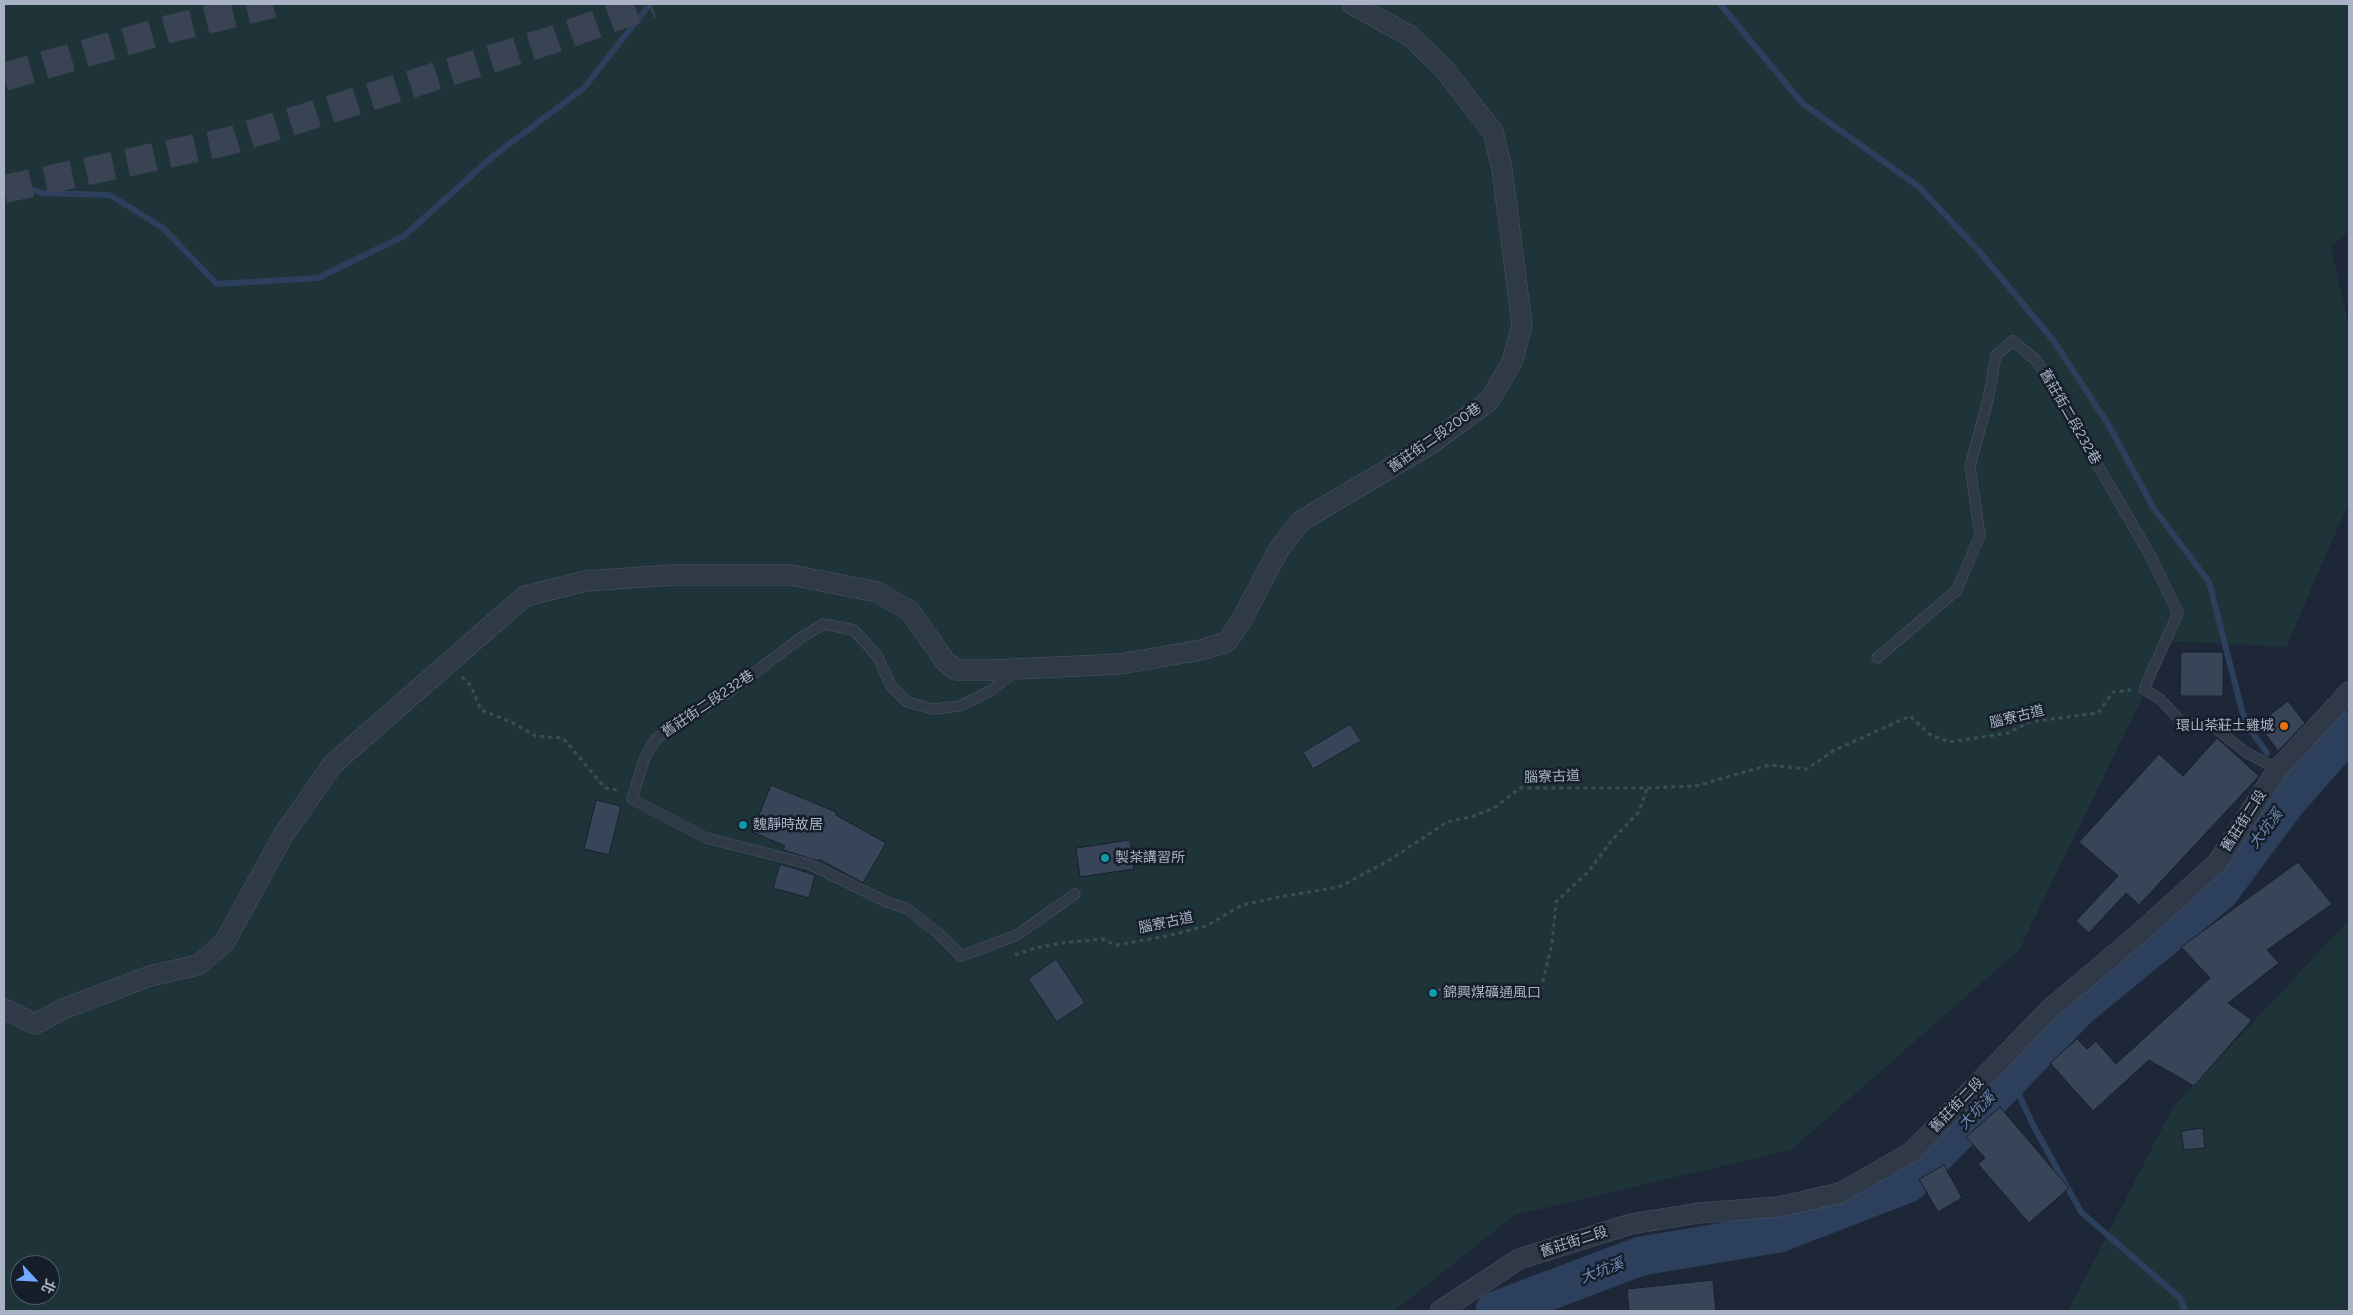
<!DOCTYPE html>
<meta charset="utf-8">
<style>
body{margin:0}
#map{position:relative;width:2353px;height:1315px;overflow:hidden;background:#1d2737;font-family:Figtree,"Noto Sans TC",sans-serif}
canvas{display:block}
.frame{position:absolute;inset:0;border:5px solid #a9b3c5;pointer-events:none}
.north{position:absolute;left:10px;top:1255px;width:50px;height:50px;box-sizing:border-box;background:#161e2b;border:1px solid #515a69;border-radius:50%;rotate:115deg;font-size:14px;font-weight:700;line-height:20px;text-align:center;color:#a9b3c5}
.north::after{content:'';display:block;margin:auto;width:18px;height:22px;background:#74a7ff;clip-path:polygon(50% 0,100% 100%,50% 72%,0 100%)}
</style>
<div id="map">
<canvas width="2353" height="1315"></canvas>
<div class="frame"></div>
<div class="north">北</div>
</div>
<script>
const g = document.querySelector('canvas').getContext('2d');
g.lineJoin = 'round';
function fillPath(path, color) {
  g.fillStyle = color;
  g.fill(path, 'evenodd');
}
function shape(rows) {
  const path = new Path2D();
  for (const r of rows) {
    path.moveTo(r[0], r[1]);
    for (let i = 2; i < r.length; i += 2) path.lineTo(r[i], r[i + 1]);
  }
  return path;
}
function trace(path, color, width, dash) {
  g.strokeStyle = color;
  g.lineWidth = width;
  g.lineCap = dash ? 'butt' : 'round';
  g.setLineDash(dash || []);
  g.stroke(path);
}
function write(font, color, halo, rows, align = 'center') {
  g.font = font + ' Figtree,"Noto Sans TC",sans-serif';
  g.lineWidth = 5;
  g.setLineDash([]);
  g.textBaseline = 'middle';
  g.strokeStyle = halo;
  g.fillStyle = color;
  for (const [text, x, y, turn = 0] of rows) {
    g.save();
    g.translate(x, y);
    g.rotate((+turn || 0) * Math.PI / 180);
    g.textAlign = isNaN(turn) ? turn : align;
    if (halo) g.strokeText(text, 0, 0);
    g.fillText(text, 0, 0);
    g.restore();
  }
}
const green = shape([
 [4,4,2349,4,2349,231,2331,247,2349,327,2349,502,2286,647,2170,641,2019,950,1791,1150,1515,1215,1394,1311,4,1311],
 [20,1265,50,1265,50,1295,20,1295],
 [2349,920,2349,1311,2068,1311,2173,1107]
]);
const stream = shape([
 [1720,4,1802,103,1919,187,1978,250,2053,340,2108,424,2154,509,2209,582,2242,711,2249,728,2267,753],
 [4,179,42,193,110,195,163,228,217,284,318,278,404,236,492,157,584,88,650,4],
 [2301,772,2307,776],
 [2011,1077,2033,1125,2081,1212,2180,1298,2185,1311]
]);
const river = shape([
 [1495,1311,1641,1256,1779,1233,1908,1183,2079,1007,2219,892,2286,802,2349,731]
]);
const building = shape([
 [2181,652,2223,652,2223,696,2180,696,2181,652],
 [2288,701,2305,723,2278,751,2258,724,2288,701],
 [1350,724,1361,741,1313,769,1303,752,1350,724],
 [2217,738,2259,776,2139,905,2126,893,2089,933,2076,921,2118,876,2079,842,2159,754,2183,776,2217,738],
 [771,785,836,812,836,815,886,843,863,883,819,859,819,861,783,850,785,846,752,832,771,785],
 [596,800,621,806,609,855,584,849,596,800],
 [1130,840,1134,869,1080,877,1076,848,1130,840],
 [2298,862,2332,904,2267,950,2279,963,2228,1003,2252,1020,2194,1086,2149,1060,2093,1111,2050,1063,2077,1039,2087,1049,2096,1041,2116,1064,2210,978,2181,947,2298,862],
 [780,864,815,875,809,898,773,888,780,864],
 [1056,959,1085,1003,1057,1022,1028,979,1056,959],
 [2000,1107,2069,1188,2029,1223,1978,1164,1985,1158,1966,1137,2000,1107],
 [2203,1128,2205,1148,2184,1150,2181,1131,2203,1128],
 [1944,1165,1962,1198,1938,1212,1919,1179,1944,1165],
 [1713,1280,1716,1311,1629,1311,1627,1289,1713,1280]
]);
const highwayTunnel = shape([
 [4,77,173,28,273,4],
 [4,189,229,141,555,39,651,4]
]);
const path = shape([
 [462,677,471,686,481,710,509,721,536,736,563,738,605,788,619,790],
 [1015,955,1036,948,1061,943,1102,939,1116,945,1167,936,1206,926,1242,905,1279,897,1339,887,1388,861,1447,822,1474,816,1494,808,1520,788,1647,788,1696,786,1769,765,1807,769,1833,751,1910,716,1929,734,1949,742,2008,733,2030,722,2098,713,2113,692,2131,690],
 [1437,990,1462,985,1504,989,1541,989,1552,944,1556,902,1588,872,1612,840,1639,812,1647,788]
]);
const lane = shape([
 [1877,658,1957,590,1980,535,1970,466,1988,400,1996,355,2013,341,2037,361,2150,555,2178,613,2144,689,2160,699,2182,722,2214,727,2247,753,2278,769],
 [1016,671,990,691,960,706,933,709,907,702,891,686,878,657,854,630,824,624,802,637,726,694,656,739,645,757,632,799,706,838,809,864,887,902,906,908,938,933,961,956,1017,935,1075,894]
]);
const street = shape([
 [4,1009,35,1024,63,1009,150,976,198,965,224,943,284,834,333,764,525,596,586,581,671,575,791,575,877,592,910,611,945,661,956,670,994,670,1120,664,1201,650,1227,642,1241,621,1279,549,1301,521,1429,445,1489,401,1512,362,1522,325,1502,169,1493,132,1444,69,1410,36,1352,4],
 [1440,1311,1519,1259,1631,1224,1699,1213,1779,1207,1840,1193,1912,1152,2050,1009,2139,934,2218,862,2278,769,2349,692]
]);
const markers = [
 [2284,726,5,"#e8710a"],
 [743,825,5,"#0f9aa8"],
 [1105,858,5,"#0f9aa8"],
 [1433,993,5,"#0f9aa8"]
];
const streetNames = [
 ["舊莊街二段232巷",2070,417,60],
 ["舊莊街二段200巷",1435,438,-35],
 ["舊莊街二段232巷",708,704,-34],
 ["腦寮古道",2017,717,-14],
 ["腦寮古道",1552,777,-2],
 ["舊莊街二段",2244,821,-57],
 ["腦寮古道",1166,923,-12],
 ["舊莊街二段",1957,1105,-46],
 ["舊莊街二段",1574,1242,-18]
];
const poiNames = [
 ["環山茶莊土雞城",2274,726,"right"],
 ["魏靜時故居",753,825],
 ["製茶講習所",1115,858],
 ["錦興煤礦通風口",1443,993]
];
const waterNames = [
 ["大坑溪",2266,829,-53],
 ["大坑溪",1977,1111,-46],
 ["大坑溪",1602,1271,-21]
];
fillPath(green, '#1e3438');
trace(stream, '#2c405e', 6);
trace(river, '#2c405e', 39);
fillPath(building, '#384558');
trace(building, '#18202e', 1);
trace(highwayTunnel, '#394353', 28, [28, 14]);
trace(lane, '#4d5666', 11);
trace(street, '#4d5666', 21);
trace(path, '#395053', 3, [4, 4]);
trace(lane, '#303947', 10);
trace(street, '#303947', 20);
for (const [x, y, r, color] of markers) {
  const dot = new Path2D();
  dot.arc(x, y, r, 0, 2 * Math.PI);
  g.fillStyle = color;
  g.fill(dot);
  trace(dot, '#161e2b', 2);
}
write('14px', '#a9b3c5', '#161e2b', streetNames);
write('14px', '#a9b3c5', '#161e2b', poiNames, 'left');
write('italic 15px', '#6e89b2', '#161e2b', waterNames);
</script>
